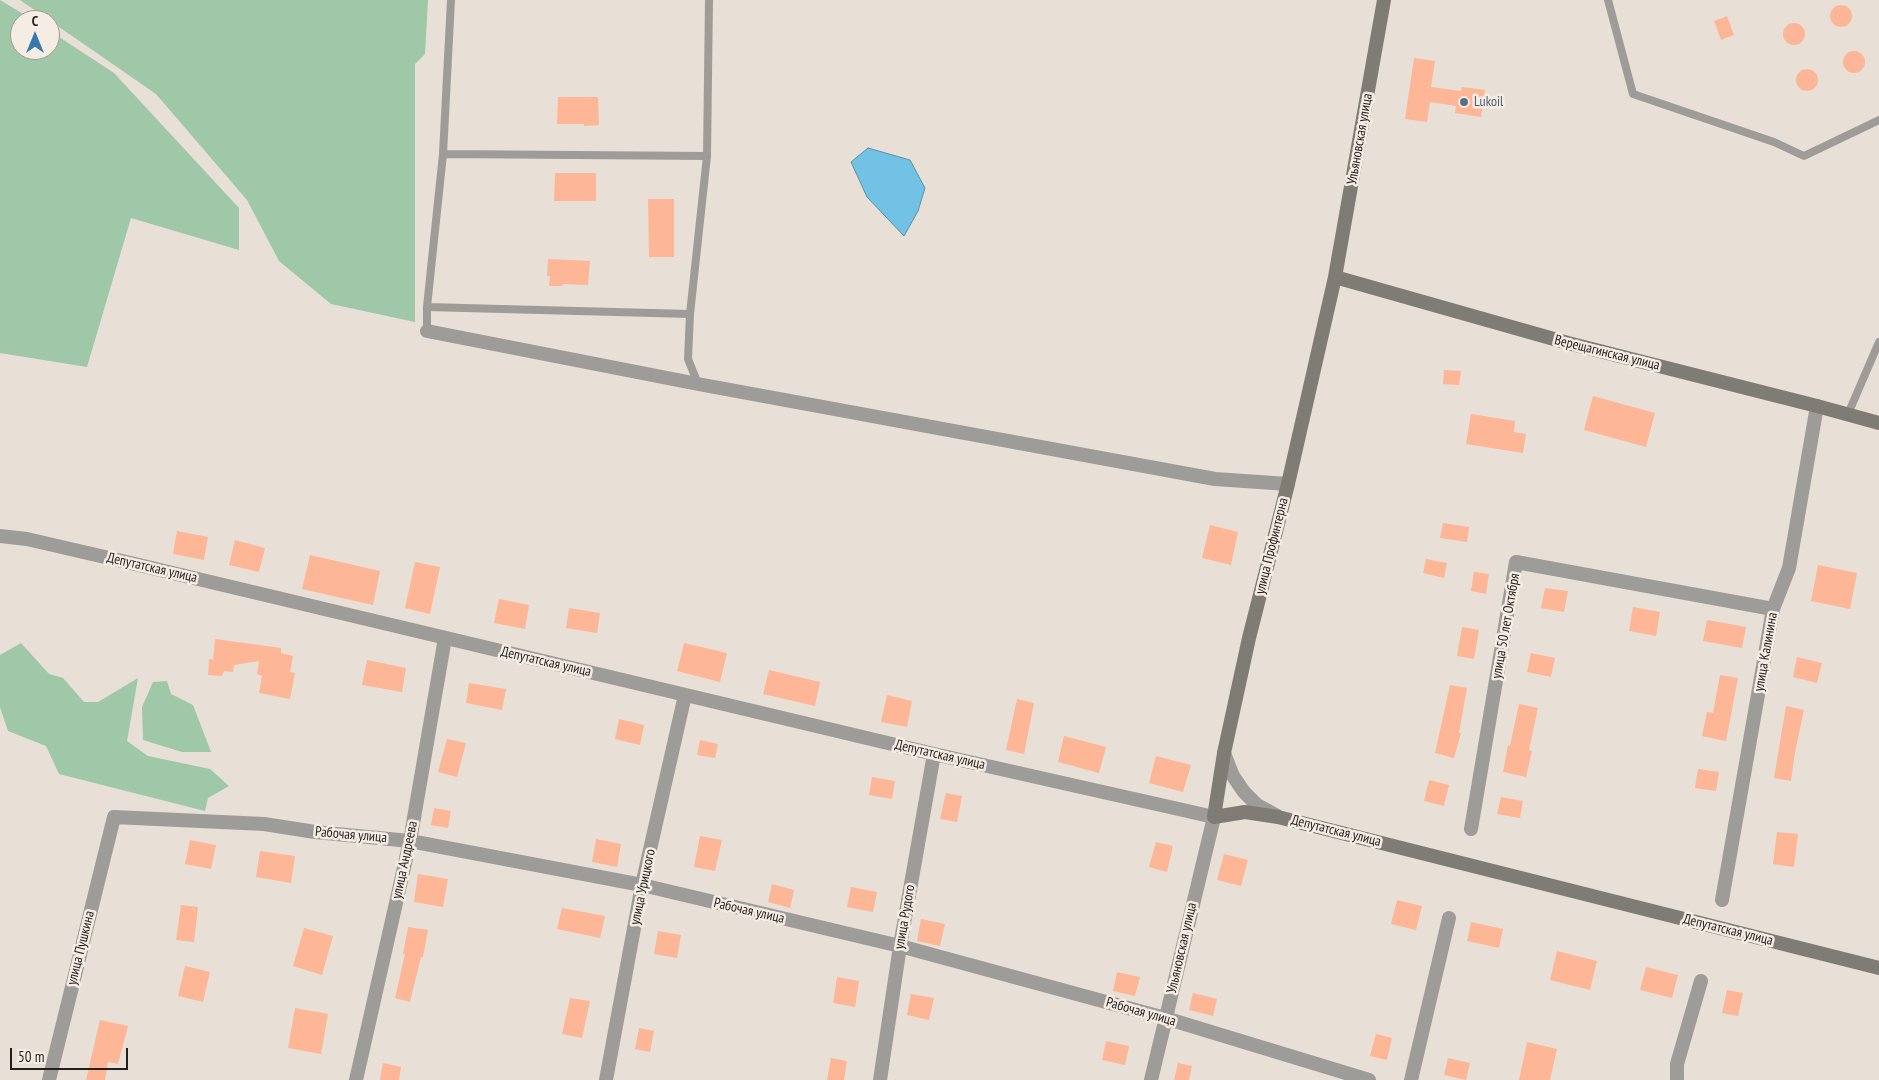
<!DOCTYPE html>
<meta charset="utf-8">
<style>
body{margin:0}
#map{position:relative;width:1879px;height:1080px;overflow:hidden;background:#e8dfd7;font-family:"PT Sans Narrow",sans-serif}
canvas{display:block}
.north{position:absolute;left:10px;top:10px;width:50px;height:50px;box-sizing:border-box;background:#f5ece4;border:1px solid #a19a94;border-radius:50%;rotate:0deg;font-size:14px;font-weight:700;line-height:20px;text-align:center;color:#221f1c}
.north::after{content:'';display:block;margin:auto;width:18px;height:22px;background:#3679af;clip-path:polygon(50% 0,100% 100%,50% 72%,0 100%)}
.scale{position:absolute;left:10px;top:1048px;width:118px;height:22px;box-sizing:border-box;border:2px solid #221f1c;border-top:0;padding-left:6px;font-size:15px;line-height:18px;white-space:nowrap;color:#221f1c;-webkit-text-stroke:4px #f5ece4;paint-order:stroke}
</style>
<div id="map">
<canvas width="1879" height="1080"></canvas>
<div class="north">С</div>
<div class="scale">50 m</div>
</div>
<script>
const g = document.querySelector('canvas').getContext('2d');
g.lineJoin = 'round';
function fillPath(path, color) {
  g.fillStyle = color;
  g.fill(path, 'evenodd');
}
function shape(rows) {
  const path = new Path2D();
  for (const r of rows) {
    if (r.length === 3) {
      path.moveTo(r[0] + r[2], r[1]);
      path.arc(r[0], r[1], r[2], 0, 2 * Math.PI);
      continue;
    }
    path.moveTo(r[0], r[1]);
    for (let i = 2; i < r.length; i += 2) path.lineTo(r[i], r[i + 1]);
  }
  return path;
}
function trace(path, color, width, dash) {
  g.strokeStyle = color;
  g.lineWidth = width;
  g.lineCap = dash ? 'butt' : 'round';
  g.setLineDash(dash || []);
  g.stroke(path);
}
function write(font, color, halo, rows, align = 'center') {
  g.font = font + ' "PT Sans Narrow",sans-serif';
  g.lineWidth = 5;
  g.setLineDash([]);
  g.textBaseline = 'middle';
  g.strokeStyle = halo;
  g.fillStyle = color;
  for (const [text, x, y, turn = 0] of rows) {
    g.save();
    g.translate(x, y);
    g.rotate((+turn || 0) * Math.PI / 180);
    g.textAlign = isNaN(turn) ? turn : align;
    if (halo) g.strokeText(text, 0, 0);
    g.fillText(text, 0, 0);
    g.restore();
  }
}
const green = shape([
 [0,0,33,20,20,20,20,50,50,50,50,31,114,73,239,208,239,250,131,218,87,367,0,353],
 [20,0,428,0,425,54,415,64,415,322,331,304,279,261,247,200,156,94],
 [21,643,49,674,63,678,84,702,98,702,138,678,127,741,148,756,210,769,229,786,208,798,205,811,59,774,46,746,8,731,0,707,0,655],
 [167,681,171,694,193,705,211,752,182,752,143,740,142,707,153,682]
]);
const water = shape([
 [868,148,910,160,925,188,918,211,904,236,867,197,851,162,868,148]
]);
const building = shape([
 [1841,16,11],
 [1727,16,1734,35,1721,40,1714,21],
 [1794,34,11],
 [1854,62,11],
 [1414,58,1435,61,1431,87,1461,91,1462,87,1485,90,1481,117,1455,113,1456,106,1430,102,1427,122,1405,119],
 [1807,80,11],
 [558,97,598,97,599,125,584,126,584,124,557,124],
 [555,173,596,173,596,201,554,201],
 [648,199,674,199,674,257,649,257],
 [548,259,590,261,588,285,563,284,562,286,549,286,550,276,547,276],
 [1444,370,1461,371,1459,385,1443,384],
 [1593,396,1655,413,1646,447,1584,430],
 [1471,414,1515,421,1514,432,1526,434,1523,453,1466,444],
 [1443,523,1469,527,1467,542,1440,538],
 [1210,525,1238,532,1231,565,1202,558],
 [177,531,208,537,204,560,173,554],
 [235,540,265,548,259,572,229,565],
 [310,555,380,571,373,605,302,589],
 [1426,559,1447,563,1444,578,1423,573],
 [415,562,440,567,430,614,405,608],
 [1818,565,1857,573,1850,609,1811,601],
 [1474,572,1489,574,1486,594,1471,591],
 [1545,588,1568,591,1564,612,1541,608],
 [499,599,529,605,525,629,494,623],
 [1633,607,1660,612,1656,636,1629,631],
 [569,608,600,613,597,633,566,628],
 [1707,620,1746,627,1742,648,1703,641],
 [1462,627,1479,630,1474,659,1457,656],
 [215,639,281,648,281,653,293,656,290,672,295,673,290,699,259,693,262,676,257,674,259,661,234,665,233,672,224,671,222,676,208,675,209,659,213,660],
 [684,643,727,653,720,682,677,671],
 [1531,653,1555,658,1551,677,1527,672],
 [1797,657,1822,663,1817,683,1793,677],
 [367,660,406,668,402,692,362,685],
 [769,670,820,682,815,706,763,694],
 [1720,675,1738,678,1726,741,1702,736,1707,712,1713,713],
 [469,683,506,689,502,710,466,703],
 [1450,685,1467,688,1459,733,1461,733,1454,758,1435,753],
 [887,695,912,701,907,727,881,722],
 [1017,699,1034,703,1024,754,1006,750],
 [1519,704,1538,708,1529,750,1532,751,1526,777,1503,772,1508,745,1510,746],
 [1786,706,1804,710,1795,752,1791,781,1774,778],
 [619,719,644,725,640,745,615,739],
 [1064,736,1106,747,1099,773,1058,762],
 [447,739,466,743,457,777,438,772],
 [700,740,718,744,715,758,697,755],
 [1156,756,1191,765,1183,792,1149,783],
 [1698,769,1719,772,1716,791,1695,788],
 [872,777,895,781,892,799,869,795],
 [1429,780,1449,785,1444,806,1424,801],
 [946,793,962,796,957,822,940,819],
 [1501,797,1523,801,1520,818,1497,814],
 [434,808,451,811,448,828,431,825],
 [1777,832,1798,834,1794,867,1773,864],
 [700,836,722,840,715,871,694,867],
 [596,839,621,844,617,867,592,862],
 [190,840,216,845,211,869,185,864],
 [1156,842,1173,846,1167,872,1149,867],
 [260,851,295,856,291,883,256,877],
 [1224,854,1248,860,1241,886,1217,880],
 [418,874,448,879,443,907,414,902],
 [772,884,794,890,790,908,768,902],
 [851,887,877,892,873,912,847,907],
 [1397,900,1422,906,1416,930,1391,924],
 [181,905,198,907,194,942,176,940],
 [562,908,605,916,600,938,557,929],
 [921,919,945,924,940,946,917,941],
 [1471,922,1503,929,1499,948,1467,941],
 [408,927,428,930,423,957,421,957,410,1002,395,998,405,954,403,954],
 [304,928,333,936,322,975,293,966],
 [658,931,681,935,677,958,654,954],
 [1557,951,1597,961,1590,990,1550,980],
 [185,966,210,972,203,1002,178,996],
 [1646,967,1678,975,1672,998,1640,990],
 [1117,972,1140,977,1135,996,1113,991],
 [837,977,859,981,855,1007,833,1003],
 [1727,990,1743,993,1738,1016,1722,1013],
 [1193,993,1217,999,1213,1016,1189,1010],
 [911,994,934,998,929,1020,907,1015],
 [570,998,590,1001,582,1038,562,1034],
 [295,1008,328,1014,321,1054,288,1048],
 [100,1020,128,1026,118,1064,108,1062,105,1080,86,1080],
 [639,1028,654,1031,650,1052,635,1049],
 [1376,1034,1392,1038,1387,1060,1370,1056],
 [1106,1041,1129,1046,1125,1065,1102,1060],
 [1527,1042,1557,1049,1550,1080,1519,1080],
 [831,1058,847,1061,844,1080,827,1080],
 [1448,1058,1470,1063,1466,1080,1444,1075],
 [383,1063,401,1067,399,1080,380,1080],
 [1178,1063,1192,1066,1189,1080,1174,1080]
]);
const service = shape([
 [1608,0,1633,94,1774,142,1804,156,1879,120],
 [443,154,707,156],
 [427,307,690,314],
 [427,331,427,307,443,154,451,0],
 [698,384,688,359,690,314,707,156,709,0],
 [1848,414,1879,342]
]);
const minor = shape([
 [427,331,698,384,1215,479,1288,484],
 [0,536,27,539,135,564,934,754,1214,817],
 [1224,753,1233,776,1244,792,1257,805,1277,816],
 [1471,829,1516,562,1773,609],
 [1722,900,1773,609,1789,568,1817,406],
 [49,1080,114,817,264,824,315,832,410,841,642,885,900,946,1165,1018,1369,1080],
 [356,1080,410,841,445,638],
 [606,1080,642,885,685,695],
 [880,1080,900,946,934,754],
 [1411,1080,1449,918],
 [1677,1080,1677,1064,1701,981]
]);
const tertiary = shape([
 [1151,1080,1214,817]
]);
const secondary = shape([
 [1384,0,1335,277,1288,484,1249,638,1224,753,1214,817,1245,812,1278,817,1879,968],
 [1335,277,1568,343,1817,406,1879,423]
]);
const markers = [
 [1464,102,5,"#5c6f8a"]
];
const serviceNames = [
 ["Lukoil",1474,102]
];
const streetNames = [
 ["Ульяновская улица",1360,139,-80],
 ["Верещагинская улица",1607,353,14],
 ["улица Профинтерна",1272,546,-76],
 ["Депутатская улица",152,568,13],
 ["улица 50 лет Октября",1506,626,-80],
 ["улица Калинина",1766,652,-80],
 ["Депутатская улица",546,662,13],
 ["Депутатская улица",940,755,13],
 ["Депутатская улица",1336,831,14],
 ["Рабочая улица",351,835,5],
 ["улица Андреева",405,860,-78],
 ["улица Урицкого",643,887,-78],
 ["Рабочая улица",749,911,13],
 ["улица Рудого",905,917,-80],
 ["Депутатская улица",1728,930,14],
 ["улица Пушкина",81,948,-76],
 ["Ульяновская улица",1182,948,-77],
 ["Рабочая улица",1141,1012,16]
];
fillPath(green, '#9ec8a8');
fillPath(water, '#72c2e5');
trace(water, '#5a91a9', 1);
fillPath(building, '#fdb796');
trace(service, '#9e9c98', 8);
trace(minor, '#9e9c98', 14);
trace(tertiary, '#9e9c98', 14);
trace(secondary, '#7e7c75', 14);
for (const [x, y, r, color] of markers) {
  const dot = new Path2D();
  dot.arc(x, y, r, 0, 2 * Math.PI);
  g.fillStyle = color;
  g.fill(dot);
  trace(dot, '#f5ece4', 2);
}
write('14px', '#4e5e75', '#f5ece4', serviceNames, 'left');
write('14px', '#221f1c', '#f5ece4', streetNames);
</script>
